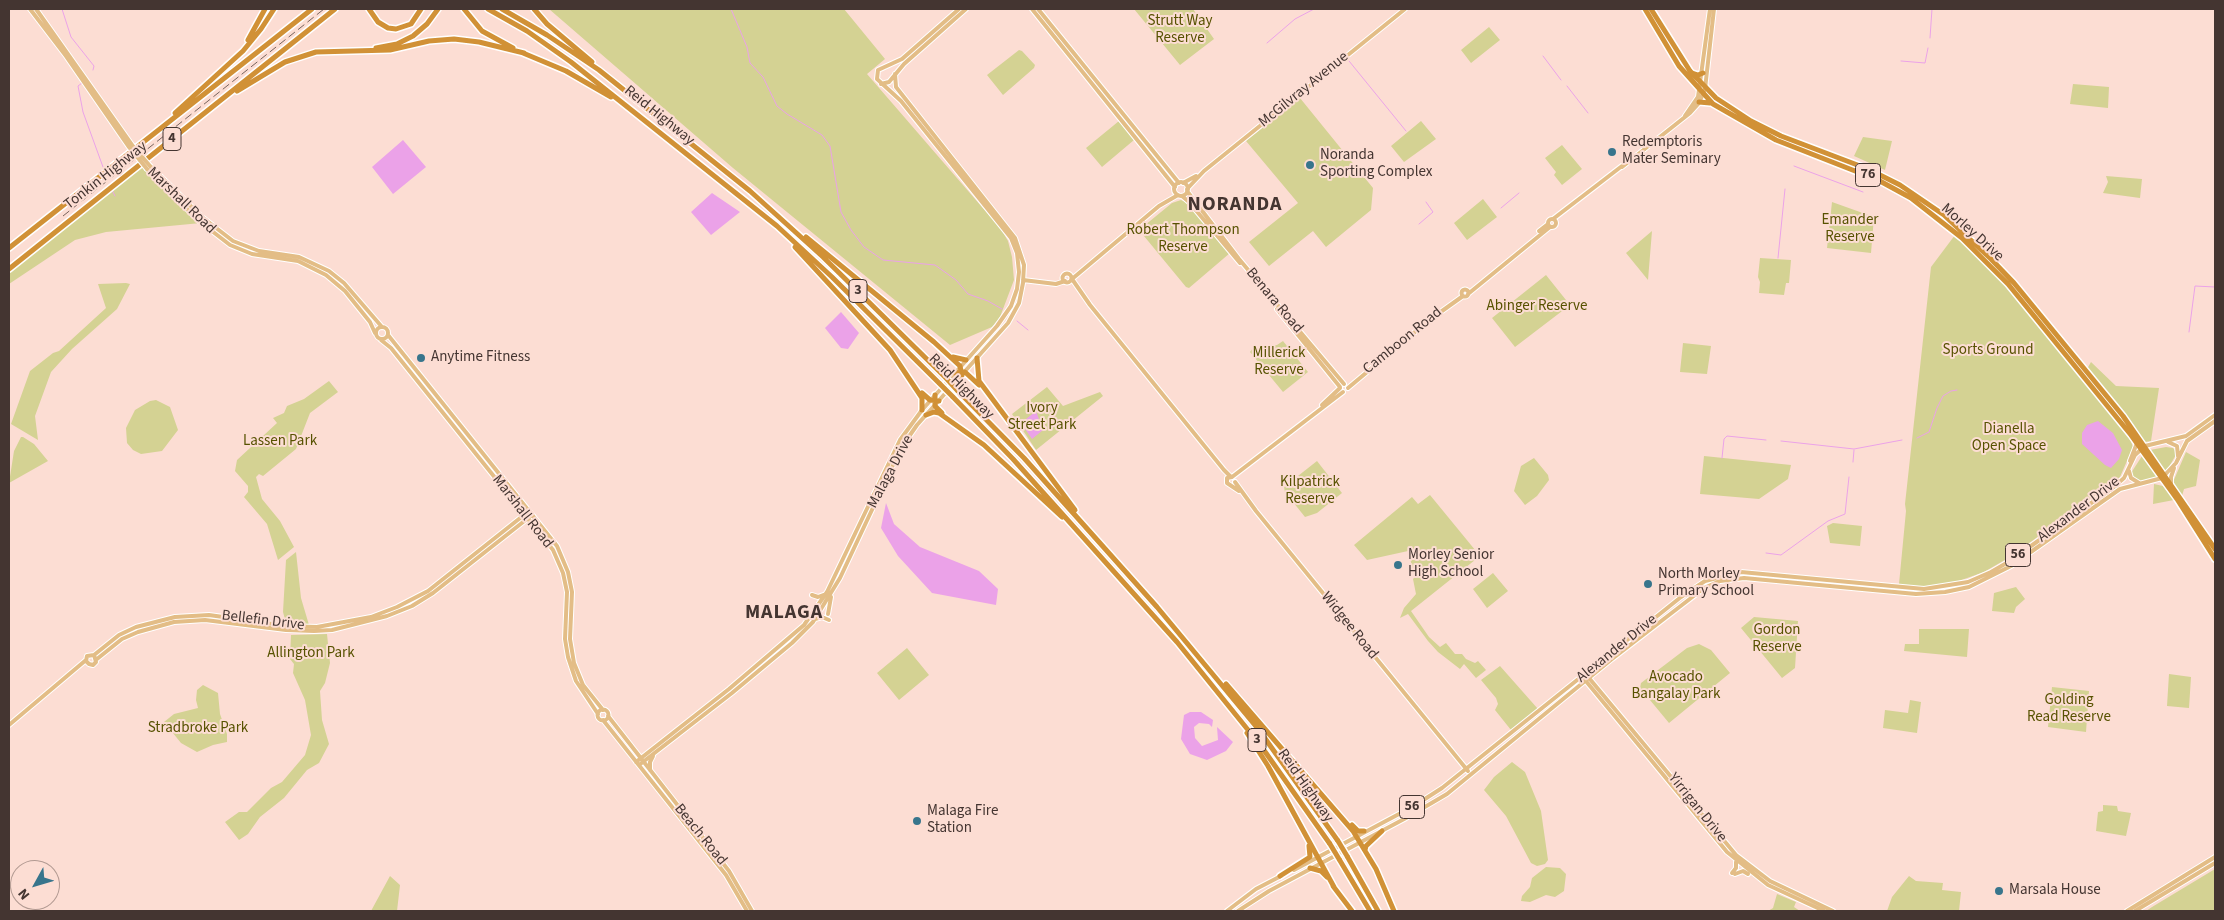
<!DOCTYPE html>
<style>
body{margin:0}
#map{position:relative;width:2224px;height:920px;overflow:hidden;background:#fcddd3;font-family:"Source Sans 3",sans-serif}
canvas{display:block}
.frame{position:absolute;inset:0;border:10px solid #443531;pointer-events:none}
.north{position:absolute;left:10px;top:860px;width:50px;height:50px;box-sizing:border-box;background:#fcddd3;border:1px solid #b29a92;border-radius:50%;rotate:231deg;font-size:14px;font-weight:700;line-height:20px;text-align:center;color:#443531}
.north::after{content:'';display:block;margin:auto;width:18px;height:22px;background:#38758c;clip-path:polygon(50% 0,100% 100%,50% 72%,0 100%)}
</style>
<div id="map">
<canvas width="2224" height="920"></canvas>
<div class="frame"></div>
<div class="north">N</div>
</div>
<script>
const g = document.querySelector('canvas').getContext('2d');
g.lineJoin = 'round';
function fillPath(path, color) {
  g.fillStyle = color;
  g.fill(path, 'evenodd');
}
function shape(rows) {
  const path = new Path2D();
  for (const r of rows) {
    if (r.length === 3) {
      path.moveTo(r[0] + r[2], r[1]);
      path.arc(r[0], r[1], r[2], 0, 2 * Math.PI);
      continue;
    }
    path.moveTo(r[0], r[1]);
    for (let i = 2; i < r.length; i += 2) path.lineTo(r[i], r[i + 1]);
  }
  return path;
}
function trace(path, color, width, dash) {
  g.strokeStyle = color;
  g.lineWidth = width;
  g.lineCap = dash ? 'butt' : 'round';
  g.setLineDash(dash || []);
  g.stroke(path);
}
function write(font, color, halo, rows, align = 'center') {
  g.font = font + ' "Source Sans 3",sans-serif';
  g.lineWidth = 4;
  g.setLineDash([]);
  g.textBaseline = 'middle';
  g.strokeStyle = halo;
  g.fillStyle = color;
  for (const [text, x, y, turn = 0] of rows) {
    g.save();
    g.translate(x, y);
    g.rotate((+turn || 0) * Math.PI / 180);
    g.textAlign = isNaN(turn) ? turn : align;
    if (halo) g.strokeText(text, 0, 0);
    g.fillText(text, 0, 0);
    g.restore();
  }
}
const green = shape([
 [549,9,844,9,885,59,867,74,1001,229,1008,241,1012,257,1014,280,1000,317,992,327,950,345,733,168],
 [1134,9,1193,9,1214,39,1180,65],
 [1489,27,1500,40,1471,63,1461,50],
 [1019,50,1022,51,1035,65,1034,68,1003,95,987,75],
 [2073,84,2109,87,2108,108,2070,104],
 [1300,98,1373,188,1371,210,1326,247,1313,231,1269,266,1249,242,1298,203,1246,141],
 [1119,121,1134,140,1102,167,1086,148],
 [1421,121,1436,139,1404,162,1391,146],
 [1863,137,1892,141,1885,170,1854,156],
 [1562,145,1582,169,1562,185,1554,175,1556,172,1545,158],
 [142,163,201,223,106,232,75,240,9,284,9,271],
 [2106,176,2142,179,2140,198,2103,193,2108,182],
 [1483,199,1497,217,1467,240,1454,223],
 [1181,200,1188,203,1230,253,1189,288,1186,287,1139,230,1172,203],
 [1832,202,1874,217,1871,253,1827,248],
 [1652,231,1648,280,1626,253],
 [1955,235,2002,279,2130,439,2133,447,2120,477,2010,557,1984,572,1953,583,1921,587,1902,586,1899,584,1906,511,1905,504,1931,267],
 [1760,258,1791,260,1789,283,1786,283,1784,295,1759,293,1760,282,1758,277],
 [1546,275,1570,305,1515,347,1492,318],
 [126,283,130,284,117,309,72,349,51,372,35,416,38,440,11,424,30,371,53,353,59,351,106,308,98,284],
 [1283,341,1308,372,1283,392,1250,352,1253,348,1277,345],
 [1683,343,1711,346,1707,374,1680,372],
 [2091,362,2116,386,2159,388,2151,441,2145,442,2087,369],
 [329,381,338,392,310,413,296,449,263,476,259,474,256,477,262,499,280,521,294,547,278,560,267,524,244,497,248,492,248,486,235,471,237,460,277,423,273,418,284,413,287,406,304,399],
 [1047,387,1063,406,1100,392,1103,396,1036,450,1012,414],
 [156,400,170,407,178,430,162,451,141,454,133,450,127,443,126,428,135,410,150,401],
 [21,437,23,437,34,444,48,461,9,483,14,451],
 [2166,447,2173,448,2177,453,2166,472,2150,450],
 [2186,452,2200,460,2196,486,2184,489,2182,496,2173,482],
 [1704,456,1791,465,1788,479,1759,499,1700,494],
 [2142,456,2157,477,2141,481,2133,479,2131,473],
 [1534,458,1548,475,1549,480,1537,496,1525,505,1514,491,1521,466],
 [1317,461,1342,493,1317,513,1305,517,1285,492,1284,487],
 [2154,484,2163,486,2174,500,2153,504],
 [1430,495,1480,556,1411,611,1429,637,1440,647,1446,643,1455,654,1462,654,1466,659,1475,663,1478,661,1486,670,1476,678,1464,664,1460,669,1438,652,1428,641,1408,614,1400,618,1404,608,1416,594,1413,579,1415,577,1408,551,1367,560,1354,545,1412,497,1418,504],
 [1833,523,1862,526,1860,546,1830,543,1827,526],
 [296,552,301,598,309,625,286,623,283,612,286,560],
 [1493,573,1508,591,1487,608,1473,589],
 [2016,587,2025,599,2016,607,2014,613,1992,611,1994,593],
 [1754,617,1798,621,1795,668,1782,678,1741,628],
 [1919,629,1969,629,1967,657,1904,651,1905,644,1919,644],
 [327,634,330,663,325,683,320,691,322,720,329,744,319,763,307,770,284,798,260,817,248,834,239,840,225,822,239,812,247,812,271,788,282,782,305,755,311,735,305,700,293,673,294,664,290,659,291,635],
 [1699,644,1711,650,1730,673,1669,723,1640,688,1641,683,1687,648],
 [907,648,929,675,899,700,877,673],
 [1500,666,1538,709,1511,730,1495,710,1498,704,1496,698,1481,680],
 [2169,674,2191,677,2189,708,2167,706],
 [203,685,218,693,220,714,227,734,227,742,213,745,197,752,181,743,164,722,174,714,198,708,196,700,197,690],
 [2052,687,2089,691,2086,732,2048,727],
 [1910,700,1921,702,1917,733,1883,728,1885,710,1908,713],
 [1512,762,1525,772,1541,811,1548,860,1545,864,1537,866,1531,863,1506,816,1484,790,1494,777],
 [2103,805,2117,806,2118,811,2131,813,2126,836,2096,831,2098,812,2103,811],
 [1546,867,1560,868,1566,874,1564,891,1555,897,1546,895,1530,902,1521,901,1522,896,1530,887,1532,878],
 [2215,869,2215,911,2146,911,2152,907],
 [390,876,400,885,397,911,371,911],
 [1909,876,1916,881,1943,883,1942,890,1961,892,1959,911,1887,911,1892,897],
 [1777,894,1796,902,1794,907,1800,911,1768,911,1773,908]
]);
const water = shape([
 [403,140,426,167,393,194,372,167],
 [712,193,740,212,711,235,691,212],
 [841,312,859,333,848,349,841,348,825,328],
 [1036,411,1043,430,1032,439,1021,423],
 [2098,421,2113,433,2122,450,2119,459,2111,468,2105,465,2082,444,2082,433,2087,425],
 [886,503,894,524,920,547,979,571,998,589,996,605,932,593,898,556,881,528],
 [1190,712,1201,712,1213,720,1212,727,1209,724,1199,723,1194,727,1195,738,1202,746,1218,740,1217,727,1233,742,1226,751,1207,760,1190,754,1181,739,1184,715]
]);
const stream = shape([
 [62,9,71,37,94,66,93,70],
 [731,9,747,47,750,63,763,77,777,106,787,114,822,135,830,146,841,212,851,230,864,247,883,260,935,265,956,280,968,294,988,301,1002,309],
 [1930,38,1932,9],
 [1267,43,1295,19,1314,9],
 [1543,56,1561,80],
 [1349,61,1406,131],
 [1901,61,1925,63,1928,48],
 [82,83,78,86,83,112,103,167],
 [1567,86,1588,113],
 [1794,166,1863,192],
 [112,190,115,196],
 [1501,208,1519,193],
 [1419,224,1433,212,1426,202],
 [1778,258,1785,189],
 [1017,321,1028,330],
 [2189,332,2195,286,2215,287],
 [1917,438,1929,432,1937,408,1943,396,1951,391,1957,390],
 [1781,441,1854,449,1902,440],
 [1722,458,1724,439,1727,436,1766,440],
 [1853,462,1854,450],
 [1766,553,1781,555,1828,521,1845,514,1849,477]
]);
const major = shape([
 [30,9,66,56,129,147],
 [36,9,132,145],
 [1032,9,1175,187],
 [1038,9,1179,183],
 [881,84,889,82,904,64,966,9],
 [1685,116,1698,97,1710,9],
 [150,166,202,217,233,241,259,251,299,257,329,271,344,283,382,327],
 [1622,167,1690,113,1699,103,1705,89,1714,9],
 [147,169,199,221,230,245,252,254,298,261,326,275,345,291,370,322,375,333],
 [1181,189,7],
 [1183,183,1196,176],
 [1187,189,1204,171,1405,9],
 [1187,191,1239,259,1344,384],
 [1182,196,1189,202,1240,263],
 [1553,219,1622,166],
 [1552,223,4],
 [1539,231,1548,224],
 [1067,278,4.5],
 [1072,279,1090,305,1224,470,1231,477],
 [1072,279,1159,206,1178,195],
 [1023,280,1056,284,1065,281],
 [1465,293,3.5],
 [1468,294,1550,227],
 [1277,309,1340,387],
 [382,333,6],
 [388,335,557,546,568,572,572,592,570,639,574,663,583,685,603,710],
 [381,340,391,348,553,550,563,573,567,592,565,639,568,657,576,681,598,714],
 [1348,388,1428,321,1463,296],
 [1322,405,1340,388],
 [2168,442,2177,446,2178,456],
 [2130,461,2137,443],
 [2129,471,2131,478,2139,483],
 [1232,477,1343,392],
 [1232,477,1227,478,1227,483,1239,491],
 [1235,482,1256,511,1468,771],
 [2171,484,2171,477,2174,468],
 [812,595,818,597,826,594],
 [828,614,831,597],
 [815,619,822,617,829,620],
 [94,655,96,662,93,665,89,664,86,661,87,656,94,655,119,635,136,627,175,617,209,615,287,626,317,627,371,617,397,607,428,591,529,511],
 [97,659,122,639,138,632,174,622,205,620,286,630,314,631,332,630,387,616,412,606,433,593,532,515],
 [1589,678,1736,855,1770,881,1833,911],
 [1585,680,1727,852,1768,885,1824,911],
 [603,715,5.5],
 [608,716,729,871,752,911],
 [603,720,726,875,747,911],
 [9,725,86,660],
 [636,762,729,689,804,625,827,592,900,440,922,410,997,326,1011,306,1017,289,1019,272,1017,253,1011,238,901,101,877,79,878,70,902,59,959,9],
 [639,765,732,693,792,643,813,622,840,578,901,448,917,425,1008,323,1019,303,1023,283,1024,265,1015,238,896,87,895,74],
 [650,770,650,762,653,756],
 [1294,870,1414,806,1442,788,1681,597,1705,581,1741,572,1924,589,1968,582,1991,572,2010,561,2115,486,2124,478,2135,455,2145,446,2186,436,2215,415],
 [1732,873,1736,868,1736,862],
 [1735,874,1743,871,1748,874],
 [1227,911,1256,889,1281,876],
 [1238,911,1269,891,1406,818,1447,794,1612,659,1704,588,1720,581,1744,578,1916,594,1945,592,1969,587,2011,566,2120,489,2162,478,2176,463,2187,441,2215,421],
 [2127,911,2215,857],
 [2135,911,2215,863]
]);
const highway = shape([
 [369,9,378,22,388,28,396,29,411,24,421,9],
 [464,9,482,31,513,48],
 [488,9,527,31,571,62,777,226,832,277,940,384],
 [502,9,547,35,599,70,750,191,823,257,946,378],
 [534,9,547,24,592,62],
 [1645,9,1679,66,1713,104,1776,140,1878,180,1911,198,1962,238,2008,284,2131,435,2177,499,2215,559],
 [1651,9,1690,71,1716,98,1751,121,1781,136,1868,169,1900,185,1944,215,1991,259,2014,283,2123,416,2215,549],
 [248,40,265,9],
 [376,48,397,44,413,36,427,24,438,9],
 [523,53,566,71,611,97],
 [1692,73,1698,75,1703,73],
 [237,91,285,62,316,52,390,50,429,41,454,39,479,42,524,53],
 [1699,102,1710,103],
 [175,113,243,51,261,29,274,9],
 [806,237,934,342,960,366,962,375],
 [795,247,890,350,922,398,922,410],
 [9,248,312,9],
 [9,269,335,9],
 [953,357,966,360],
 [977,358,979,381,1075,510],
 [955,373,965,372,979,385],
 [957,390,1024,458,1157,607,1259,730,1338,841],
 [922,393,930,400,939,401],
 [935,395,935,406,942,413],
 [952,396,1013,459,1177,642,1261,746,1330,844],
 [926,415,934,412,939,413,984,445,1062,517],
 [1226,684,1353,831,1376,869,1394,911],
 [1247,733,1268,766,1334,887],
 [1352,825,1358,831,1364,831],
 [1365,850,1366,846,1382,831],
 [1347,856,1378,911],
 [1339,859,1370,911],
 [1310,868,1321,871,1327,877],
 [1280,876,1310,857,1309,846],
 [1333,886,1352,911]
]);
const rail = shape([
 [63,216,324,9]
]);
const majorBridge = shape([
 [132,145,150,166],
 [129,147,147,169]
]);
const highwayBridge = shape([
 [946,378,957,390],
 [940,384,952,396],
 [1338,841,1347,856],
 [1330,844,1339,859]
]);
const markers = [
 [1612,152,5,"#38758c"],
 [1310,165,5,"#38758c"],
 [421,358,5,"#38758c"],
 [1398,565,5,"#38758c"],
 [1648,584,5,"#38758c"],
 [917,821,5,"#38758c"],
 [1999,891,5,"#38758c"]
];
const shields = [
 [172,139,18],
 [1868,175,25],
 [858,291,18],
 [2018,555,25],
 [1257,740,18],
 [1412,807,25]
];
const shieldNames = [
 ["4",172,139],
 ["76",1868,175],
 ["3",858,291],
 ["56",2018,555],
 ["3",1257,740],
 ["56",1412,807]
];
const parkNames = [
 ["Strutt Way",1180,22],
 ["Reserve",1180,39],
 ["Emander",1850,221],
 ["Reserve",1850,238],
 ["Robert Thompson",1183,231],
 ["Reserve",1183,248],
 ["Abinger Reserve",1537,307],
 ["Sports Ground",1988,351],
 ["Millerick",1279,354],
 ["Reserve",1279,371],
 ["Ivory",1042,409],
 ["Street Park",1042,426],
 ["Dianella",2009,430],
 ["Open Space",2009,447],
 ["Lassen Park",280,442],
 ["Kilpatrick",1310,483],
 ["Reserve",1310,500],
 ["Gordon",1777,631],
 ["Reserve",1777,648],
 ["Allington Park",311,654],
 ["Avocado",1676,678],
 ["Bangalay Park",1676,695],
 ["Golding",2069,701],
 ["Read Reserve",2069,718],
 ["Stradbroke Park",198,729]
];
const streetNames = [
 ["McGilvray Avenue",1304,90,-39],
 ["Reid Highway",659,116,39],
 ["Tonkin Highway",106,176,-38],
 ["Marshall Road",181,201,44],
 ["Morley Drive",1972,233,42],
 ["Benara Road",1274,301,50],
 ["Camboon Road",1403,341,-39],
 ["Reid Highway",961,387,45],
 ["Malaga Drive",891,472,-62],
 ["Alexander Drive",2079,510,-37],
 ["Marshall Road",522,512,52],
 ["Bellefin Drive",263,621,7],
 ["Widgee Road",1349,626,51],
 ["Alexander Drive",1617,649,-39],
 ["Reid Highway",1305,786,55],
 ["Yirrigan Drive",1697,808,51],
 ["Beach Road",700,835,51]
];
const poiNames = [
 ["Redemptoris",1622,143],
 ["Mater Seminary",1622,160],
 ["Noranda",1320,156],
 ["Sporting Complex",1320,173],
 ["Anytime Fitness",431,358],
 ["Morley Senior",1408,556],
 ["High School",1408,573],
 ["North Morley",1658,575],
 ["Primary School",1658,592],
 ["Malaga Fire",927,812],
 ["Station",927,829],
 ["Marsala House",2009,891]
];
const districtNames = [
 ["NORANDA",1235,206],
 ["MALAGA",784,614]
];
fillPath(green, '#d4d293');
fillPath(water, '#eba2e8');
trace(stream, '#eba2e8', 1);
trace(major, '#fff', 6);
trace(highway, '#fff', 8);
trace(major, '#e3bd86', 4);
trace(highway, '#d19136', 5);
trace(rail, '#76635d', 1, [8, 4]);
trace(majorBridge, '#fff', 6, []);
trace(highwayBridge, '#fff', 8, []);
trace(majorBridge, '#e3bd86', 4);
trace(highwayBridge, '#d19136', 5);
for (const [x, y, r, color] of markers) {
  const dot = new Path2D();
  dot.arc(x, y, r, 0, 2 * Math.PI);
  g.fillStyle = color;
  g.fill(dot);
  trace(dot, '#fcddd3', 2);
}
for (const [x, y, w] of shields) {
  const box = new Path2D();
  box.roundRect(x - w / 2, y - 11.5, w, 23, 4);
  g.fillStyle = '#fcddd3';
  g.fill(box);
  trace(box, '#443531', 1);
}
write('bold 14px', '#443531', null, shieldNames);
write('15px', '#575200', '#fcddd3', parkNames);
write('15px', '#443531', '#fcddd3', streetNames);
write('15px', '#443531', '#fcddd3', poiNames, 'left');
g.letterSpacing = '1px';
write('bold 20px', '#443531', '#fcddd3', districtNames);
g.letterSpacing = '0px';
</script>
